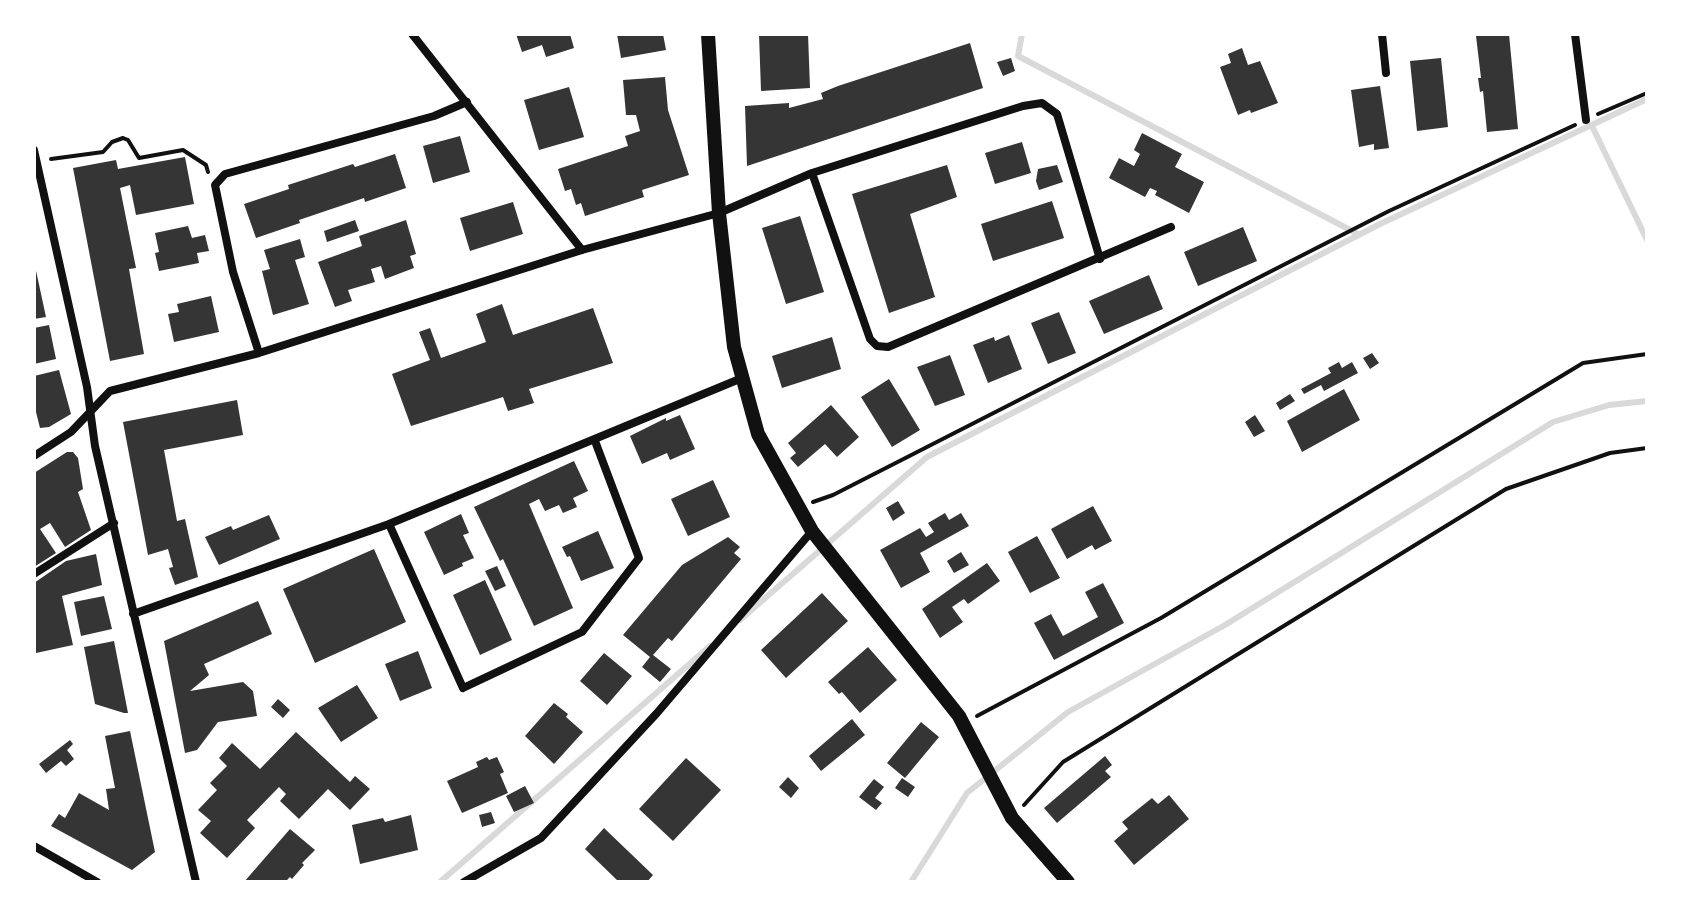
<!DOCTYPE html>
<style>
body{margin:0}
#map{position:relative;width:1681px;height:916px;overflow:hidden;background:#fff;font-family:"Roboto Condensed",sans-serif}
canvas{display:block}
.frame{position:absolute;inset:0;border:36px solid #fff;pointer-events:none}
</style>
<div id="map">
<canvas width="1681" height="916"></canvas>
<div class="frame"></div>
</div>
<script>
const g = document.querySelector('canvas').getContext('2d');
g.lineJoin = 'round';
function shape(rows) {
  const path = new Path2D();
  for (const r of rows) {
    path.moveTo(r[0], r[1]);
    for (let i = 2; i < r.length; i += 2) path.lineTo(r[i], r[i + 1]);
  }
  return path;
}
function trace(path, color, width, dash) {
  g.strokeStyle = color;
  g.lineWidth = width;
  g.lineCap = dash ? 'butt' : 'round';
  g.setLineDash(dash || []);
  g.stroke(path);
}
function fillPath(path, color) {
  g.fillStyle = color;
  g.fill(path, 'evenodd');
}
const stream = shape([
 [1022,34,1018,56,1356,233],
 [1592,126,1647,240],
 [740,620,927,457,1380,224,1647,99],
 [440,882,710,646],
 [911,882,967,793,1068,712,1225,625,1553,422,1609,405,1647,401]
]);
const building = shape([
 [516,34,570,34,574,48,546,57,542,45,522,52],
 [617,34,663,34,666,50,621,58],
 [759,34,808,34,810,88,761,91],
 [1492,34,1509,34,1518,129,1487,132,1483,91,1480,92,1478,78,1481,78,1476,36],
 [970,43,983,88,747,166,745,106,789,103,789,108,823,99,821,93,838,86],
 [1242,48,1248,65,1260,61,1278,103,1251,113,1250,110,1238,115,1220,67,1231,63,1228,54],
 [1011,58,1015,71,1003,76,997,62],
 [1441,58,1448,127,1417,131,1410,61],
 [665,77,668,110,689,175,642,190,644,197,585,216,581,203,576,205,571,189,565,191,558,169,628,146,625,136,640,131,636,115,626,115,623,80],
 [1380,86,1389,148,1374,150,1374,144,1359,147,1351,90],
 [569,87,584,137,539,150,524,100],
 [1142,133,1182,154,1175,167,1204,182,1189,213,1155,195,1157,191,1150,188,1145,197,1109,178,1119,158,1134,166,1140,154,1134,150],
 [460,136,470,172,433,183,423,146],
 [1022,142,1031,173,995,184,985,153],
 [395,154,406,188,365,202,364,198,299,220,300,223,256,238,244,204,289,189,288,185,322,174,353,164,355,167],
 [185,157,194,204,136,215,130,185,120,188,136,268,129,269,144,354,110,361,73,168,116,160,118,169],
 [947,165,957,197,910,214,935,297,889,313,852,194],
 [1057,165,1063,182,1039,190,1036,181,1038,169],
 [1052,201,1064,238,993,261,981,224],
 [513,202,523,234,470,251,460,218],
 [800,216,824,292,786,304,762,228],
 [355,220,359,231,327,242,324,231],
 [406,220,416,254,410,256,414,268,385,279,381,266,371,269,375,282,348,290,352,301,335,307,318,262,362,246,359,236],
 [188,226,192,238,205,235,209,251,197,253,199,263,159,271,155,253,159,252,155,233],
 [1243,227,1257,261,1198,286,1184,252],
 [300,239,305,257,295,260,309,304,273,315,262,271,270,269,264,250],
 [35,266,46,317,34,319,34,267],
 [1149,275,1163,309,1104,334,1089,301],
 [211,296,219,332,174,342,168,314,179,312,177,304],
 [502,304,513,335,593,308,613,363,529,389,534,403,508,411,503,397,411,426,392,374,430,360,419,332,430,328,441,358,486,342,476,314],
 [1059,312,1076,353,1048,364,1031,323],
 [49,325,56,359,34,364,34,328],
 [1009,335,1022,369,988,383,973,345,994,337,995,341],
 [832,337,841,369,782,388,772,356],
 [1372,353,1379,363,1370,369,1363,358],
 [950,355,965,395,935,406,917,367],
 [1339,362,1342,368,1352,362,1358,373,1324,391,1321,385,1304,394,1301,389,1331,373,1328,368],
 [59,370,71,414,49,427,40,428,34,404,34,376],
 [889,379,920,430,892,447,861,397],
 [1344,389,1360,420,1302,452,1287,421],
 [1290,394,1295,401,1280,410,1276,403],
 [237,400,243,435,164,450,177,521,185,519,198,577,175,585,169,568,173,567,168,549,148,555,123,422],
 [831,405,859,437,837,457,825,444,798,467,790,458,796,453,788,443],
 [680,415,695,449,670,460,667,453,642,464,630,436,666,418,666,421],
 [1255,415,1265,431,1254,437,1245,422],
 [67,452,73,452,78,458,83,489,78,492,91,530,65,547,50,523,40,529,56,553,34,567,34,473],
 [574,461,588,491,573,498,577,507,563,513,559,505,545,511,539,499,529,504,573,608,534,626,503,559,500,561,474,507],
 [713,480,730,517,688,536,671,499],
 [898,501,905,513,893,521,886,508],
 [1093,506,1112,541,1095,550,1092,545,1067,559,1051,529],
 [945,513,949,520,961,513,969,526,920,553,930,572,901,588,880,550,920,528,926,537,934,532,928,523],
 [461,514,469,533,463,535,474,558,462,563,463,566,444,575,424,532],
 [269,515,280,539,219,565,205,537,231,526,233,530],
 [598,531,614,568,581,581,570,556,567,557,562,547],
 [1037,536,1060,578,1030,593,1008,552],
 [728,537,740,547,734,553,741,559,672,641,668,638,653,655,671,669,660,682,642,667,650,657,623,635,682,565],
 [374,549,406,622,315,663,283,589],
 [961,552,969,565,954,573,947,561],
 [96,554,102,585,62,596,73,645,36,653,34,583,66,561],
 [987,563,1000,581,968,604,964,599,952,607,963,622,940,638,922,609],
 [497,566,506,586,495,591,485,571],
 [485,580,512,640,480,655,453,595],
 [1103,583,1124,623,1054,660,1034,623,1051,614,1063,636,1098,617,1085,592],
 [822,593,848,621,786,678,761,650],
 [104,596,112,629,81,636,74,602],
 [258,601,272,634,204,664,209,675,190,691,243,682,253,691,257,716,218,722,197,750,185,753,164,641],
 [114,641,128,713,124,713,95,704,84,647],
 [868,647,897,680,860,713,842,692,839,694,828,682],
 [418,651,432,688,400,701,385,664],
 [604,653,632,676,607,705,580,681],
 [357,685,378,718,341,742,318,708],
 [278,699,290,710,283,718,271,707],
 [554,703,568,714,566,717,583,732,554,764,525,736],
 [852,719,865,735,821,771,809,756],
 [921,722,939,737,905,778,887,763],
 [130,731,155,852,132,870,51,826,59,814,65,818,79,793,109,810,106,789,115,788,105,736],
 [296,732,350,782,355,776,370,789,350,810,328,789,299,819,280,801,286,794,279,787,247,820,255,828,227,858,200,833,211,821,198,810,217,790,210,783,227,766,219,758,232,743,260,769],
 [70,740,73,744,67,750,74,759,66,766,61,761,46,773,39,764],
 [1105,756,1112,765,1105,771,1111,777,1057,823,1044,808],
 [487,757,489,760,497,757,504,772,500,774,508,793,462,813,447,781,478,767,476,762],
 [686,758,721,790,673,841,639,809],
 [788,777,799,788,791,798,779,787],
 [902,778,915,787,908,797,895,788],
 [874,779,884,787,875,798,882,803,876,810,859,797],
 [525,786,534,803,514,812,506,796],
 [1169,795,1189,819,1134,865,1114,841,1128,829,1122,822,1152,798,1158,804],
 [491,812,495,823,482,827,479,815],
 [411,815,418,850,360,864,352,825,383,818,385,822],
 [604,828,653,875,647,882,619,882,585,849],
 [290,829,315,850,302,863,304,865,292,879,290,877,285,882,244,882]
]);
const path = shape([
 [1598,114,1647,93],
 [51,159,103,152,112,142,123,138,128,140,139,158,183,150,206,165,208,172],
 [813,502,833,495,1389,211,1575,125],
 [977,716,1161,618,1583,363,1647,354],
 [1024,805,1063,762,1506,489,1610,453,1647,448]
]);
const minor = shape([
 [412,34,582,250],
 [1382,34,1386,73],
 [1575,34,1586,120],
 [34,150,87,387,95,446,196,882],
 [812,173,870,339,877,346,888,347,1171,227],
 [259,353,233,272,215,185,225,174,434,116,467,102],
 [34,456,71,432,110,391,259,353,582,250,719,213,812,173,1023,106,1042,103,1057,114,1100,259],
 [389,524,463,688,582,632,639,558,595,441],
 [34,574,114,523],
 [133,614,389,524,742,378],
 [34,846,97,882],
 [464,882,541,838,657,713,812,531]
]);
const tertiary = shape([
 [708,34,719,213,734,347,758,434,812,531,959,716,1012,818,1068,882]
]);
trace(stream, '#d9d9d9', 6);
fillPath(building, '#353535');
trace(path, '#111', 4);
trace(minor, '#111', 8);
trace(tertiary, '#111', 14);
</script>
